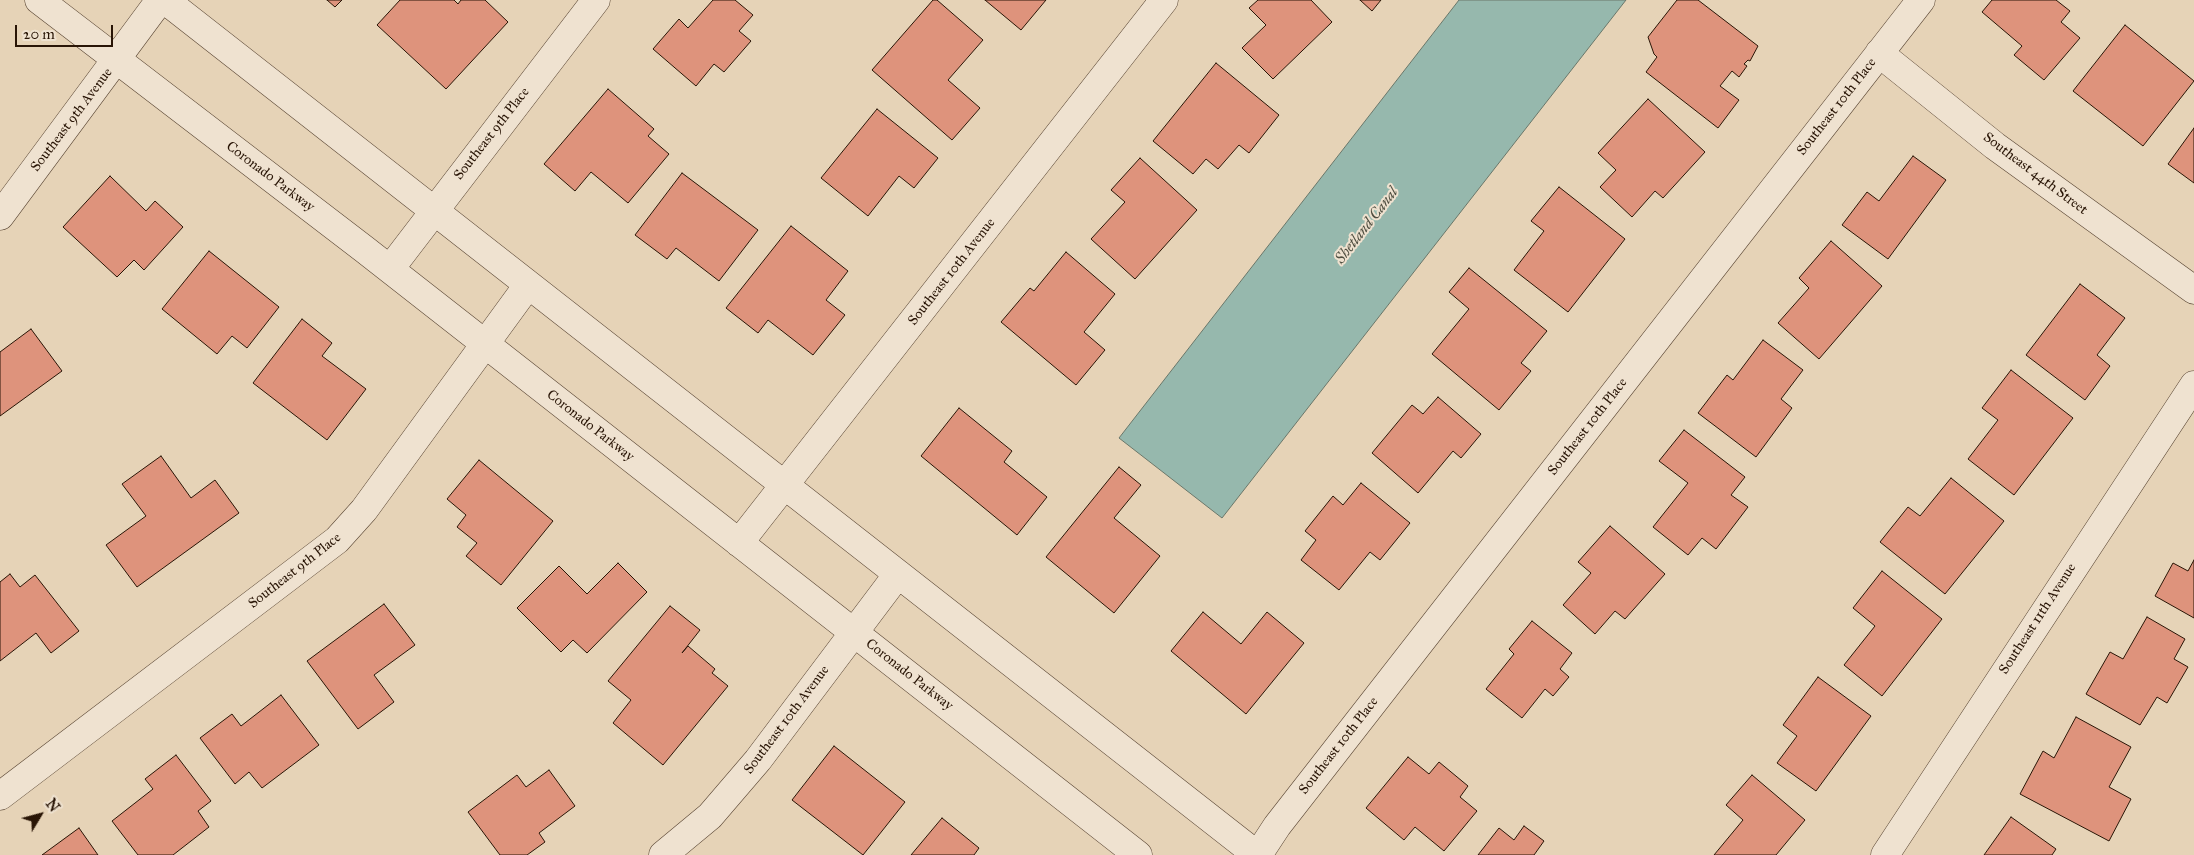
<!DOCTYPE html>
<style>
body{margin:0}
#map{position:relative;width:2194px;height:855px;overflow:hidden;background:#e6d3b7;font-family:"IM FELL Great Primer",serif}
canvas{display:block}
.north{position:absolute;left:15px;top:790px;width:50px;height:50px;-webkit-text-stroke:4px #efe2d0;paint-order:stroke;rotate:53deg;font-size:14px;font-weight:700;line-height:20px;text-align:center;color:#291506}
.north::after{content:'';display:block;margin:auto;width:18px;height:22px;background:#291506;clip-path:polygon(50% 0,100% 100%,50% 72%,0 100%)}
.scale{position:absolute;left:15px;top:25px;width:98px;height:22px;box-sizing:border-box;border:2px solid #291506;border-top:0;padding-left:6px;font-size:15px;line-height:18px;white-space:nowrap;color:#291506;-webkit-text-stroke:4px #efe2d0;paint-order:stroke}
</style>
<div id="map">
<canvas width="2194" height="855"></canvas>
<div class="north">N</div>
<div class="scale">20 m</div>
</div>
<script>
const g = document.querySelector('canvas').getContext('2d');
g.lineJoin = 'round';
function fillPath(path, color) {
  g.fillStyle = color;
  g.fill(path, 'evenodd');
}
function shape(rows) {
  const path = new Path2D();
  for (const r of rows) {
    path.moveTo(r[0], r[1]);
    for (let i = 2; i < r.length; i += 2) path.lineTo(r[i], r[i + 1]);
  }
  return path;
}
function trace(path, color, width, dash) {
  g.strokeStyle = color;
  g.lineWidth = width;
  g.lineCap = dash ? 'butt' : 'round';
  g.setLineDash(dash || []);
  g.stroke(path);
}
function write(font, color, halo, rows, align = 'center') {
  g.font = font + ' "IM FELL Great Primer",serif';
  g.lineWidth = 4;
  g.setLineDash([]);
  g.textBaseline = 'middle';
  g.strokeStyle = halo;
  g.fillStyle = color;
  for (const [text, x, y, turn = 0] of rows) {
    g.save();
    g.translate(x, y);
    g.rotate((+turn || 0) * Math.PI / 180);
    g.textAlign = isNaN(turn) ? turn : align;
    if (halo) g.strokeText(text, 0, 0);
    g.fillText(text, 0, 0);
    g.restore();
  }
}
const water = shape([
 [1459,0,1626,0,1222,518,1119,438,1459,0]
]);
const building = shape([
 [327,0,342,0,335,7,327,0],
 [400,0,454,0,458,4,461,0,485,0,508,22,446,89,377,25,400,0],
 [713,0,735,0,753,15,739,31,751,41,724,72,714,64,696,86,653,49,679,19,688,28,713,0],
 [933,0,937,0,983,40,948,80,980,108,952,140,872,70,933,0],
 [985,0,1046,0,1021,30,985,0],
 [1258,0,1311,0,1332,22,1273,79,1242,48,1266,25,1249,8,1258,0],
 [1360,0,1381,0,1372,11,1360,0],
 [1677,0,1698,0,1758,46,1750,61,1748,60,1744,64,1747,66,1739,77,1732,71,1720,86,1739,100,1718,128,1646,72,1657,57,1654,54,1648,37,1677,0],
 [1992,0,2056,0,2070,11,2061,22,2080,38,2044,80,2014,55,2022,46,1982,12,1992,0],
 [2125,25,2194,81,2143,146,2073,91,2125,25],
 [1216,63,1279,115,1249,153,1239,145,1218,169,1206,159,1193,174,1153,141,1216,63],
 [608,89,654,129,648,136,669,154,628,203,591,172,575,191,544,164,608,89],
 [1648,99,1705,152,1663,198,1655,191,1632,217,1600,187,1616,170,1598,153,1648,99],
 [877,109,938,158,914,188,899,176,868,216,821,178,877,109],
 [2194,128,2194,183,2168,164,2194,128],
 [1913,156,1946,180,1888,259,1842,225,1867,192,1879,201,1913,156],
 [1140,158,1197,210,1135,279,1091,239,1125,202,1111,190,1140,158],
 [682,173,758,230,719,281,676,248,667,259,635,235,682,173],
 [110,176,146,211,155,201,183,227,144,270,134,260,117,277,63,227,110,176],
 [1559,187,1625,239,1568,312,1514,270,1544,231,1531,221,1559,187],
 [791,226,848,271,826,300,845,315,813,355,768,320,758,333,726,308,791,226],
 [1831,241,1882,286,1819,359,1778,323,1809,288,1799,278,1831,241],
 [209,251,279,307,247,348,232,336,217,354,162,309,209,251],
 [1066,252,1115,294,1084,332,1105,350,1076,385,1001,322,1030,288,1034,291,1066,252],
 [1469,268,1547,331,1521,363,1531,371,1499,410,1432,354,1469,309,1449,292,1469,268],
 [2080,284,2125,318,2097,355,2110,366,2085,400,2026,355,2080,284],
 [302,319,332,343,322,356,366,389,327,440,253,383,302,319],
 [31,329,62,371,0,416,0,352,31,329],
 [1763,340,1803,370,1781,399,1792,408,1756,457,1698,413,1727,375,1733,380,1763,340],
 [2011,370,2073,418,2014,495,1968,459,1998,420,1982,408,2011,370],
 [1438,397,1481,434,1461,458,1453,451,1418,493,1372,453,1412,405,1423,414,1438,397],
 [959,408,1012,451,1004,462,1047,497,1017,535,921,456,959,408],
 [1684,430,1745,477,1731,495,1748,507,1716,549,1702,538,1688,555,1653,527,1688,483,1659,461,1684,430],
 [161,456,191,498,215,480,239,513,137,587,106,545,146,516,122,484,161,456],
 [479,460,553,521,501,585,466,556,477,543,457,527,466,515,447,499,479,460],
 [1119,467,1141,485,1114,518,1160,556,1114,613,1046,557,1119,467],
 [1951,478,2004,521,1945,594,1880,542,1908,507,1920,516,1951,478],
 [1361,483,1410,523,1380,560,1370,552,1339,590,1301,560,1316,540,1305,531,1333,496,1343,505,1361,483],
 [1610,526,1665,574,1625,619,1615,611,1595,634,1563,605,1591,573,1578,562,1610,526],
 [2194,560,2194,618,2155,596,2173,563,2188,571,2194,560],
 [618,563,647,592,587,653,573,640,561,652,517,608,559,566,587,594,618,563],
 [1882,571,1942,619,1882,696,1844,665,1875,626,1853,608,1882,571],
 [10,574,20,587,35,575,79,631,51,653,36,633,0,661,0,582,10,574],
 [384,604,415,645,374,675,394,702,358,729,307,661,384,604],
 [670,606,700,630,682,653,688,646,715,669,712,673,728,686,663,765,613,723,631,700,608,681,670,606],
 [1203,612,1241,644,1267,612,1304,643,1246,714,1171,651,1203,612],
 [2147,617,2185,639,2174,659,2188,667,2167,703,2157,697,2140,725,2086,694,2110,652,2123,659,2147,617],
 [1532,621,1572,653,1560,669,1569,677,1553,696,1545,689,1522,718,1486,689,1514,654,1509,649,1532,621],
 [1818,677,1871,716,1816,791,1777,763,1797,736,1783,725,1818,677],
 [281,695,319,745,262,788,249,772,235,784,200,738,232,714,241,726,281,695],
 [2076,717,2131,747,2109,787,2131,799,2109,841,2020,794,2043,751,2054,758,2076,717],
 [834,746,905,802,863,855,792,800,834,746],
 [176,755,211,801,198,811,209,827,173,855,138,855,112,821,153,789,145,779,176,755],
 [1408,757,1429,774,1439,762,1468,786,1460,797,1477,811,1444,851,1415,827,1404,840,1366,808,1408,757],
 [549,770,575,806,539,833,545,842,527,855,500,855,468,812,517,775,526,787,549,770],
 [1752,775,1805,820,1776,855,1714,855,1743,820,1726,805,1752,775],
 [2011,817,2056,849,2052,855,1984,855,2011,817],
 [942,818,979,848,974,855,911,855,942,818],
 [1524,826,1544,841,1534,855,1478,855,1499,828,1514,840,1524,826],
 [79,828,98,855,42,855,79,828]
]);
const minor = shape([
 [39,0,364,249,1138,855],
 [165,0,1257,855],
 [1879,53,1995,146,2194,290],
 [0,216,160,0],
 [390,269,596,0],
 [739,543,1164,0],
 [0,796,337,540,364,510,528,285],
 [663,855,710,816,758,760,898,574],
 [1258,855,1277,826,1921,0],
 [1885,855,2194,385]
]);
const streetNames = [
 ["Southeast 10th Place",1837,107,-52],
 ["Southeast 9th Avenue",72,120,-53],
 ["Southeast 9th Place",492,134,-52],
 ["Southeast 44th Street",2035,174,37],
 ["Coronado Parkway",270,177,37],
 ["Southeast 10th Avenue",952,272,-52],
 ["Coronado Parkway",590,426,38],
 ["Southeast 10th Place",1588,427,-52],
 ["Southeast 9th Place",295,571,-38],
 ["Southeast 11th Avenue",2038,619,-57],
 ["Coronado Parkway",909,675,38],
 ["Southeast 10th Avenue",787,720,-53],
 ["Southeast 10th Place",1339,746,-52]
];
const waterNames = [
 ["Shetland Canal",1367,226,-52]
];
fillPath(water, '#96b8ad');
trace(water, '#6a776a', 1);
fillPath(building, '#de937c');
trace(building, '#291506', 1);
trace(minor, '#584432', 29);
trace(minor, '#efe2d0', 28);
write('14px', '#291506', '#efe2d0', streetNames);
write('italic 15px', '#4f4e40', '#efe2d0', waterNames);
</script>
